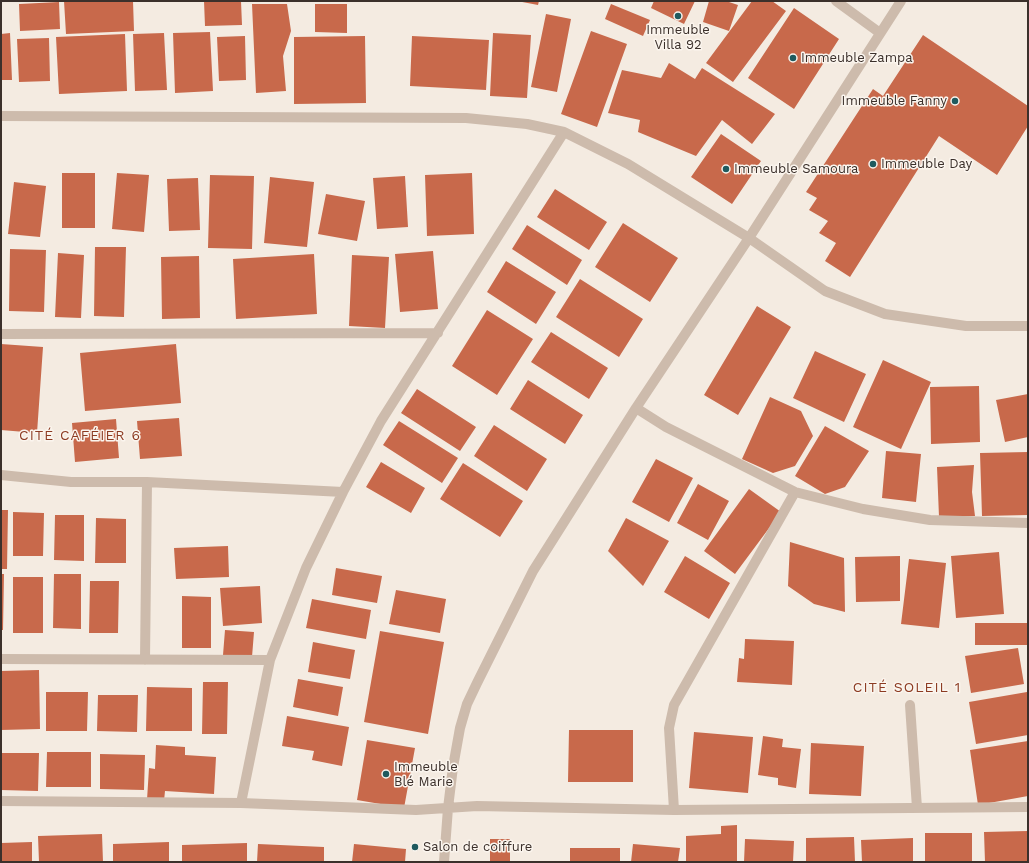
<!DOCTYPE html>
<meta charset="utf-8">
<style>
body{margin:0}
#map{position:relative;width:1029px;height:863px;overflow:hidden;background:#f4ebe1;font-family:"Work Sans",sans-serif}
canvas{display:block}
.frame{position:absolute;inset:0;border:2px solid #3b302b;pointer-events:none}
</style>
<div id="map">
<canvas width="1029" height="863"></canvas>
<div class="frame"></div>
</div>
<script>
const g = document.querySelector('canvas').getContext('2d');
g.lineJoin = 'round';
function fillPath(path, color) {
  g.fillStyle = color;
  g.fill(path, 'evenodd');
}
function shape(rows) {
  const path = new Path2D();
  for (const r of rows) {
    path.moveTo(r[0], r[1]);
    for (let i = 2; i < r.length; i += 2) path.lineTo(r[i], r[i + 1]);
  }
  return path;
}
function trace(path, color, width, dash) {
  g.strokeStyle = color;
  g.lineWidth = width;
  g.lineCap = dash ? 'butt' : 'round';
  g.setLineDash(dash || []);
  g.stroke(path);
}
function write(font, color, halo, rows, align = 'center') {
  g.font = font + ' "Work Sans",sans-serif';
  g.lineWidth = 3;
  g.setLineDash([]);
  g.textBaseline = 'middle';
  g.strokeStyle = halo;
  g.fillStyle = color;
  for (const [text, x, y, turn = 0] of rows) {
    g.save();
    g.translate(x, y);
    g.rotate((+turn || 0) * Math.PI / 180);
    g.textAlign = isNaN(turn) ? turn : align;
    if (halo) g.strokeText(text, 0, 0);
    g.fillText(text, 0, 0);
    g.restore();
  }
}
const building = shape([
 [64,1,133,1,134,31,66,34],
 [204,1,241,1,242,25,205,26],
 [517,1,539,1,538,5],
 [654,1,695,1,684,24,651,8],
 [709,1,726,1,738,5,729,31,703,22],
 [752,1,772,1,786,11,733,82,706,63],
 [59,2,60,29,20,31,19,4],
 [252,4,287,4,291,31,283,56,286,91,256,93],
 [315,4,347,4,347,33,315,32],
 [611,4,650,20,643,36,605,19],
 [794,8,839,39,794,109,748,78],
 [546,14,571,19,557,92,531,87],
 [591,31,627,44,597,127,561,114],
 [210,32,213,91,175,93,173,33],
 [10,33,12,80,1,80,1,34],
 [164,33,167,90,135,91,133,34],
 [493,33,531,35,527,98,490,96],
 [125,34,127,91,59,94,56,37],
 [923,35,1028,106,1028,126,997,175,939,136,850,277,825,261,836,243,819,233,828,221,809,210,817,198,806,192,873,89,883,96],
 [245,36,246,80,219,81,217,37],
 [365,36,366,103,294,104,294,37],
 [412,36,489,40,486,90,410,86],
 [49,38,50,81,19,82,17,39],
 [669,63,695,79,702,68,775,114,752,144,722,120,696,156,638,132,640,120,608,113,622,70,661,78],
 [721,134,761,161,732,204,691,177],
 [62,173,95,173,95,228,62,228],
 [117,173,149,175,144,232,112,229],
 [472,173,474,234,427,236,425,175],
 [210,175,254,176,252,249,208,248],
 [405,176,408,227,377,229,373,178],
 [270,177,314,182,307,247,264,243],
 [198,178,200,230,169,231,167,179],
 [14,182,46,186,40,237,8,234],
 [555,189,607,222,589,250,537,217],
 [326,194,365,201,357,241,318,234],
 [623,223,678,258,650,302,595,267],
 [527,225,582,260,567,285,512,249],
 [95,247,126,247,124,317,94,316],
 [10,249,46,250,44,312,9,311],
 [433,251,438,309,400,312,395,254],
 [58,253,84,255,81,318,55,317],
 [314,254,317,314,236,319,233,259],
 [352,255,389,257,385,328,349,326],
 [199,256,200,318,162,319,161,257],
 [506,261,556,292,536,324,487,292],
 [580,279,643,319,619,357,556,317],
 [757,306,791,327,738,415,704,395],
 [487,310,533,339,497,395,452,366],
 [551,332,608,368,589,399,531,362],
 [1,344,43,347,37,433,1,430],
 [176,344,181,403,85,411,80,353],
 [815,351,866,374,844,422,793,398],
 [883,360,931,382,901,449,853,427],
 [528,380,583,415,565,444,510,409],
 [979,386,980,442,931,444,930,387],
 [417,389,476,427,460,451,401,413],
 [1028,394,1028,437,1005,442,996,400],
 [770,397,801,411,813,436,795,466,773,473,742,459],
 [179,418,182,456,140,459,137,421],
 [116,419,119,458,75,462,72,423],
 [399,421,458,458,442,483,383,445],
 [494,425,547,459,527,491,474,456],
 [825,426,869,451,845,487,825,494,795,476],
 [886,451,921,454,916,502,882,498],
 [1028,452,1028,515,982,516,980,453],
 [656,459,693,478,669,522,632,502],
 [381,462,425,488,411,513,366,487],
 [463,463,523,501,500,537,440,499],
 [974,465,972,492,975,516,939,517,937,467],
 [698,484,729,501,708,540,677,523],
 [749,489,781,512,735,574,704,551],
 [1,510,8,510,7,569,1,569],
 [13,512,44,513,43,556,13,556],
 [55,515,84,515,84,561,54,560],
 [96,518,126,519,126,563,95,563],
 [626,518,669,541,643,586,608,551],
 [790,542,844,558,845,612,814,604,788,586],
 [228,546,229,577,176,579,174,548],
 [999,552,1004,614,956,618,951,556],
 [685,556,730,583,709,619,664,592],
 [900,556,900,601,856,602,855,557],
 [909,559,946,563,939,628,901,624],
 [336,568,382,576,377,603,332,595],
 [1,574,4,574,3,630,1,630],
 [54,574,81,574,81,629,53,628],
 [13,577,43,577,43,633,13,633],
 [90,581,119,581,118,633,89,633],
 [260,586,262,623,223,626,220,588],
 [396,590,446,599,440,633,389,624],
 [182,596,211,597,211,648,182,648],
 [312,599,371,610,366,639,306,628],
 [975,623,1028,623,1028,645,975,645],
 [225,630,254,632,252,657,223,655],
 [380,631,444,642,428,734,364,722],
 [745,639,794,641,792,685,737,682,739,658,744,659],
 [313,642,355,650,350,679,308,672],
 [1018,648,1024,684,971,693,965,656],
 [39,670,40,729,1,730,1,671],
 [298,679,343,687,338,716,293,707],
 [203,682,228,682,227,734,202,734],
 [147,687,192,688,192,731,146,731],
 [46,692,88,692,87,731,46,731],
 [1027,692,1028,735,976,744,969,702],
 [98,695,138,695,137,732,97,731],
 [287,716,349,727,342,766,312,760,314,751,282,746],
 [569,730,633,730,633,782,568,782],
 [694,732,753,737,748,793,689,788],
 [763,736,783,739,782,747,801,749,796,788,778,785,778,778,758,775],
 [367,740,415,748,404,808,357,800],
 [1028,741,1028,796,978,805,970,750],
 [811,743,864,746,861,796,809,794],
 [156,745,185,747,185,755,216,757,214,794,165,791,164,801,147,800,149,768,155,769],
 [47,752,91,752,91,787,46,787],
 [1,753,39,753,38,791,1,790],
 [100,754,145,755,144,790,100,789],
 [737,825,737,862,686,862,686,836,721,834,721,826],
 [1028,831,1028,862,985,862,984,832],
 [925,833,972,833,972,862,925,862],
 [102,834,103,862,39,862,38,836],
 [854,837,855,862,806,862,806,838],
 [913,838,913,862,862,862,861,840],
 [490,839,510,839,510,862,490,862],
 [745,839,794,841,793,862,744,862],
 [32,842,32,862,1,862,1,843],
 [169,842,169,862,113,862,113,844],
 [247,843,247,862,182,862,182,845],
 [258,844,324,847,324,862,257,862],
 [354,844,406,849,405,862,352,862],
 [633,844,680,848,678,862,631,862],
 [570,848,620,848,620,862,570,862]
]);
const minor = shape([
 [836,1,880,33],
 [1,116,466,118,527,124,564,132,628,164,749,238,825,291,885,314,966,326,1028,326],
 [1,334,438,333],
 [636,408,666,427,795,492,863,509,930,520,1028,523],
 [1,475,71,482,147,482,145,660],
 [147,482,343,492],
 [1,659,270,660],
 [910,705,917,808],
 [1,801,241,803,416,810,477,806,674,810,1028,807],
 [241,803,270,660,306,568,343,492,381,421,564,132],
 [674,810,669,728,674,705,795,492],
 [444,862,448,808,453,767,460,728,467,704,477,683,533,571,636,408,749,238,901,1]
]);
const markers = [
 [678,16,4,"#1f5a5e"],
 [793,58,4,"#1f5a5e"],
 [955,101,4,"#1f5a5e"],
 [873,164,4,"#1f5a5e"],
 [726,169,4,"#1f5a5e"],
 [386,774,4,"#1f5a5e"],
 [415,847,4,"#1f5a5e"]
];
const poiNames = [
 ["Immeuble",678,30,"center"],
 ["Villa 92",678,45,"center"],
 ["Immeuble Zampa",801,58],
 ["Immeuble Fanny",947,101,"right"],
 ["Immeuble Day",881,164],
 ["Immeuble Samoura",734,169],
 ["Immeuble",394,767],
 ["Blé Marie",394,782],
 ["Salon de coiffure",423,847]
];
const neighbourhoodNames = [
 ["CITÉ CAFÉIER 6",80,436],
 ["CITÉ SOLEIL 1",907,688]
];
fillPath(building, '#c8694b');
trace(minor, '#cdbbac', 10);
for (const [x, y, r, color] of markers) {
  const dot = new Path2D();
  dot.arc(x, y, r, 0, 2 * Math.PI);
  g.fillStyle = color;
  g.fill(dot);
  trace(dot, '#fbf5ee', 1.5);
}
write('13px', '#3b302b', '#fbf5ee', poiNames, 'left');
g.letterSpacing = '1px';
write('14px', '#8c3b22', '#fbf5ee', neighbourhoodNames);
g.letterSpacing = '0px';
</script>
